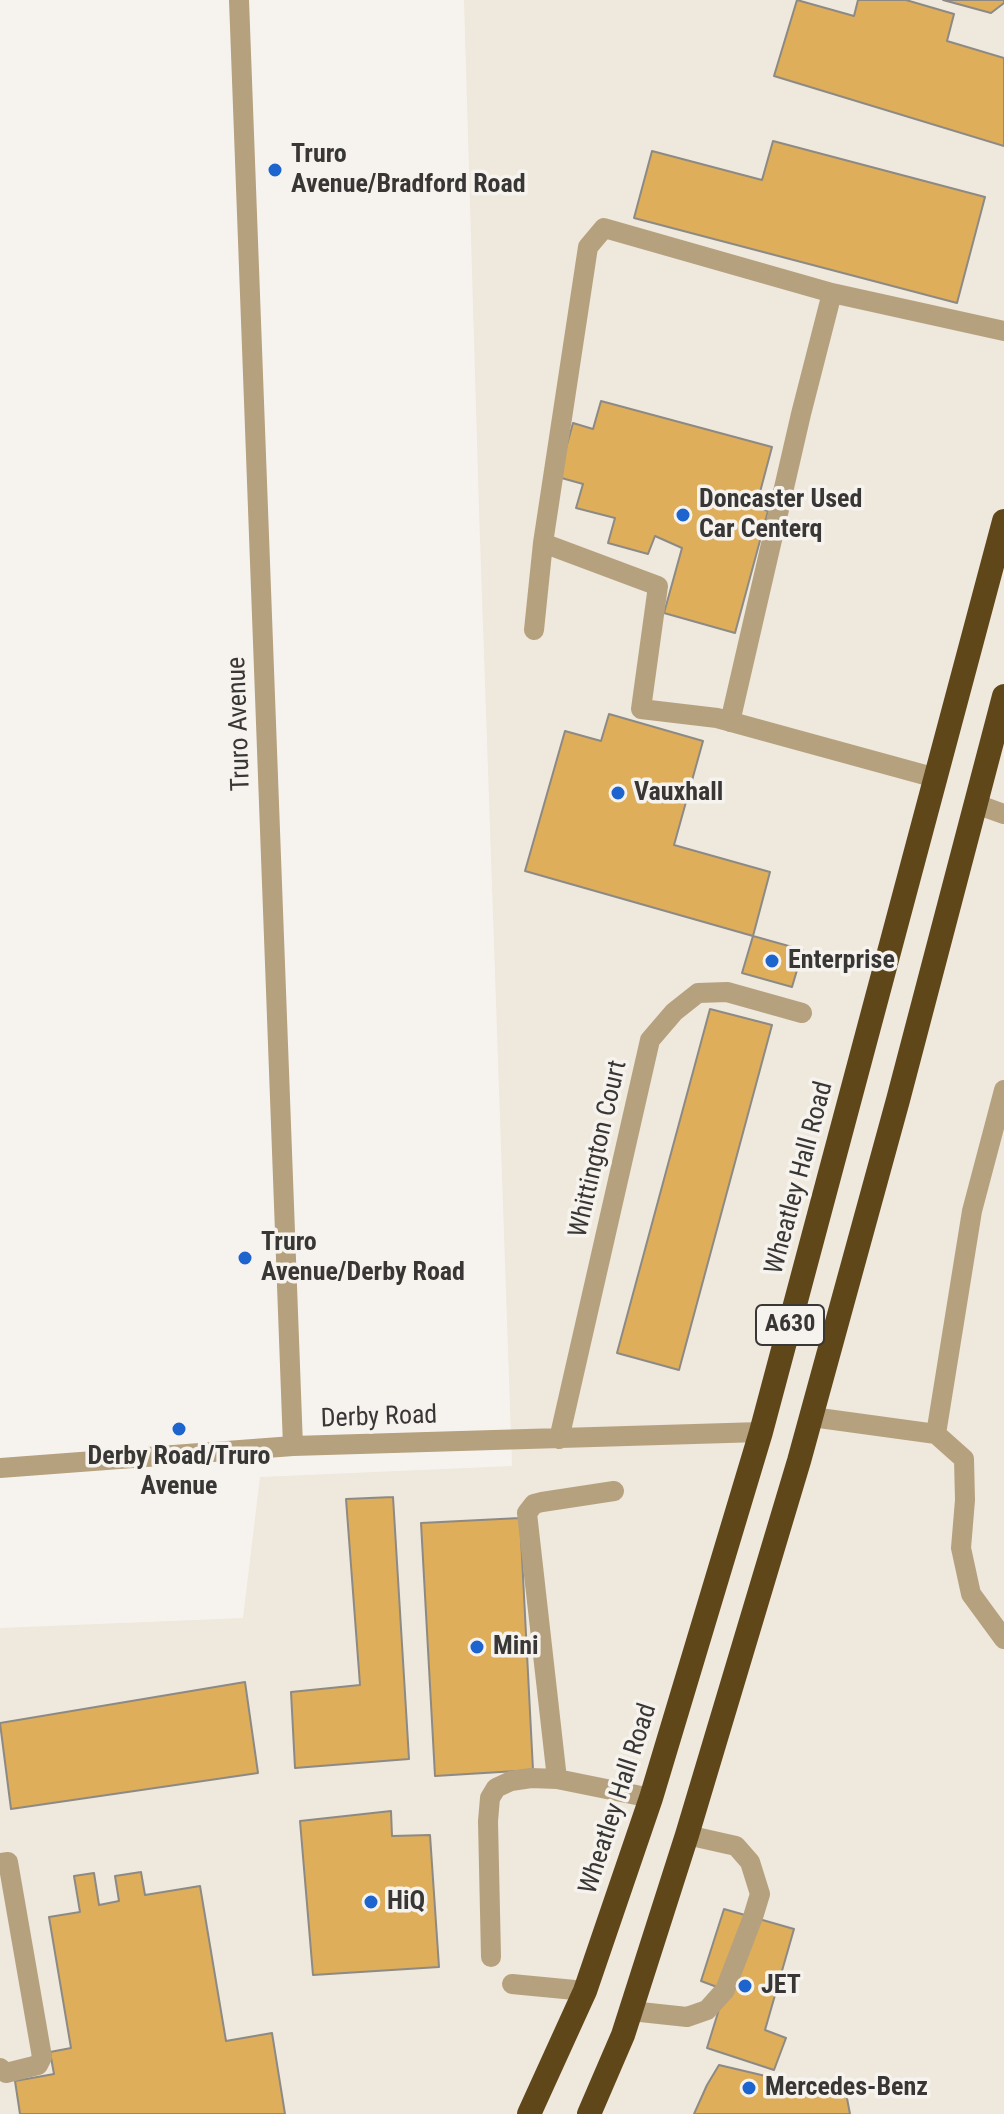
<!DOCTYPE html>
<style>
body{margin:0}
canvas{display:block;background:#f6f3ee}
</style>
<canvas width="1004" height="2114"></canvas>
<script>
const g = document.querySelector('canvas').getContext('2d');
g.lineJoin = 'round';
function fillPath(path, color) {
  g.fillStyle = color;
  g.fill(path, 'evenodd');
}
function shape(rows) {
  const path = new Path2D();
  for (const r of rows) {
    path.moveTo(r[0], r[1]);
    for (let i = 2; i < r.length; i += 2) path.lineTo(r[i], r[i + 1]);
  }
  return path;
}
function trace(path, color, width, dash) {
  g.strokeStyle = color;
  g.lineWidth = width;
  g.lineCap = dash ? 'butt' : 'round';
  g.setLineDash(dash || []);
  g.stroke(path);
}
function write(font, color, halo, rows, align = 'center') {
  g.font = font + ' "Roboto Condensed",sans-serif';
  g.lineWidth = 7;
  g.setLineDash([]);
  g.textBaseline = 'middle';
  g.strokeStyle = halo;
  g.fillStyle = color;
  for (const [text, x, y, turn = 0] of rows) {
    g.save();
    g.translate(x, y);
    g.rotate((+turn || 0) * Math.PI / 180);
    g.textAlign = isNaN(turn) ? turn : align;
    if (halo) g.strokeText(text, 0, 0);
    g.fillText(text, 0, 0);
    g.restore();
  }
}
const built = shape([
 [464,0,1004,0,1004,2114,0,2114,0,1628,243,1618,260,1477,512,1466,479,510]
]);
const building = shape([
 [797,0,854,16,858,0,906,0,954,14,947,41,1004,58,1004,146,774,76,797,0],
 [943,0,1004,0,1004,3,991,13,943,0],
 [773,141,985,197,957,303,634,218,652,151,762,180,773,141],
 [601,401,772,447,756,507,768,511,735,633,664,613,682,548,655,536,648,554,608,543,615,518,576,508,583,484,558,477,573,423,593,429,601,401],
 [609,714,703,741,674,845,770,872,753,936,525,871,565,731,601,741,609,714],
 [753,936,803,950,792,987,742,973,753,936],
 [710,1009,772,1025,679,1370,617,1353,710,1009],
 [393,1497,409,1759,295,1768,291,1692,360,1685,346,1499,393,1497],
 [520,1518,533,1770,435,1776,421,1523,520,1518],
 [245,1682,258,1773,11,1809,0,1723,245,1682],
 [391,1811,392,1836,430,1835,439,1967,313,1975,300,1821,391,1811],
 [141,1872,145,1895,200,1886,226,2041,272,2033,285,2114,20,2114,15,2081,54,2074,50,2052,71,2048,49,1917,80,1912,74,1876,94,1873,99,1905,119,1901,115,1876,141,1872],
 [724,1909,794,1929,765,2030,786,2038,774,2070,707,2048,725,1990,701,1981,724,1909],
 [719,2065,791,2082,793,2096,822,2091,846,2093,850,2114,694,2114,707,2085,719,2065]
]);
const minor = shape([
 [239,0,293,1446],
 [543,543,658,586,641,709,717,718,936,778],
 [534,630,543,543,588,247,604,228,832,293,1004,331],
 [730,722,801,414,832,293],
 [976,804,1004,814],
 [812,1417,936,1434,964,1459,965,1500,961,1548,971,1594,1004,1639],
 [936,1434,972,1211,1004,1090],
 [559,1439,650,1040,674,1012,698,993,727,992,802,1013],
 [0,1468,293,1446,761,1432],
 [557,1779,527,1513,534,1504,542,1502,614,1491],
 [0,1863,8,1862,42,2057,38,2065,6,2073,0,2068],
 [491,1957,488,1821,490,1798,496,1788,511,1781,531,1778,557,1779,651,1798],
 [512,1984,585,1991],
 [631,2011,687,2017,707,2010,725,1990,753,1917,760,1894,750,1862,736,1846,687,1835]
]);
const highway = shape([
 [529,2114,585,1991,651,1798,761,1432,1004,521],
 [589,2114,623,2035,687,1835,799,1461,898,1100,1004,696]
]);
const markers = [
 [275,170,8,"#1e64cf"],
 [683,515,8,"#1e64cf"],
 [618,793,8,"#1e64cf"],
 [772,961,8,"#1e64cf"],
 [245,1258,8,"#1e64cf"],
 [179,1429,8,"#1e64cf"],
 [477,1647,8,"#1e64cf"],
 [371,1902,8,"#1e64cf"],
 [745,1986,8,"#1e64cf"],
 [749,2088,8,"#1e64cf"]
];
const shields = [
 [790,1325,68]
];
const shieldNames = [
 ["A630",790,1325]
];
const poiNames = [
 ["Truro",291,155],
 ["Avenue/Bradford Road",291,185],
 ["Doncaster Used",699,500],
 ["Car Centerq",699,530],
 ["Vauxhall",634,793],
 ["Enterprise",788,961],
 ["Truro",261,1243],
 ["Avenue/Derby Road",261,1273],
 ["Derby Road/Truro",179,1457,"center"],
 ["Avenue",179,1487,"center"],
 ["Mini",493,1647],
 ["HiQ",387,1902],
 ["JET",761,1986],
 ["Mercedes-Benz",765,2088]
];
const streetNames = [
 ["Truro Avenue",240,724,-92],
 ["Whittington Court",599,1149,-77],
 ["Wheatley Hall Road",800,1178,-75],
 ["Derby Road",379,1418,-2],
 ["Wheatley Hall Road",619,1799,-72]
];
fillPath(built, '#efe8dc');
fillPath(building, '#dfae5a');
trace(building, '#8d8a85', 2);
trace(minor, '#b6a17f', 20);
trace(highway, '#60471a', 24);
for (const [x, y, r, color] of markers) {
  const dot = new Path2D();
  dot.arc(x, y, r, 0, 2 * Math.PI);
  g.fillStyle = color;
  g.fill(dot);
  trace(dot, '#f6f3ee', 3);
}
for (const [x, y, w] of shields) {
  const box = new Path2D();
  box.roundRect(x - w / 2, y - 20, w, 40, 6);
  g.fillStyle = '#f6f3ee';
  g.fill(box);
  trace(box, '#383735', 2);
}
write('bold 24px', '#383735', null, shieldNames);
write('bold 26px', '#383735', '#f6f3ee', poiNames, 'left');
write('26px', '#383735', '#f6f3ee', streetNames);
</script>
